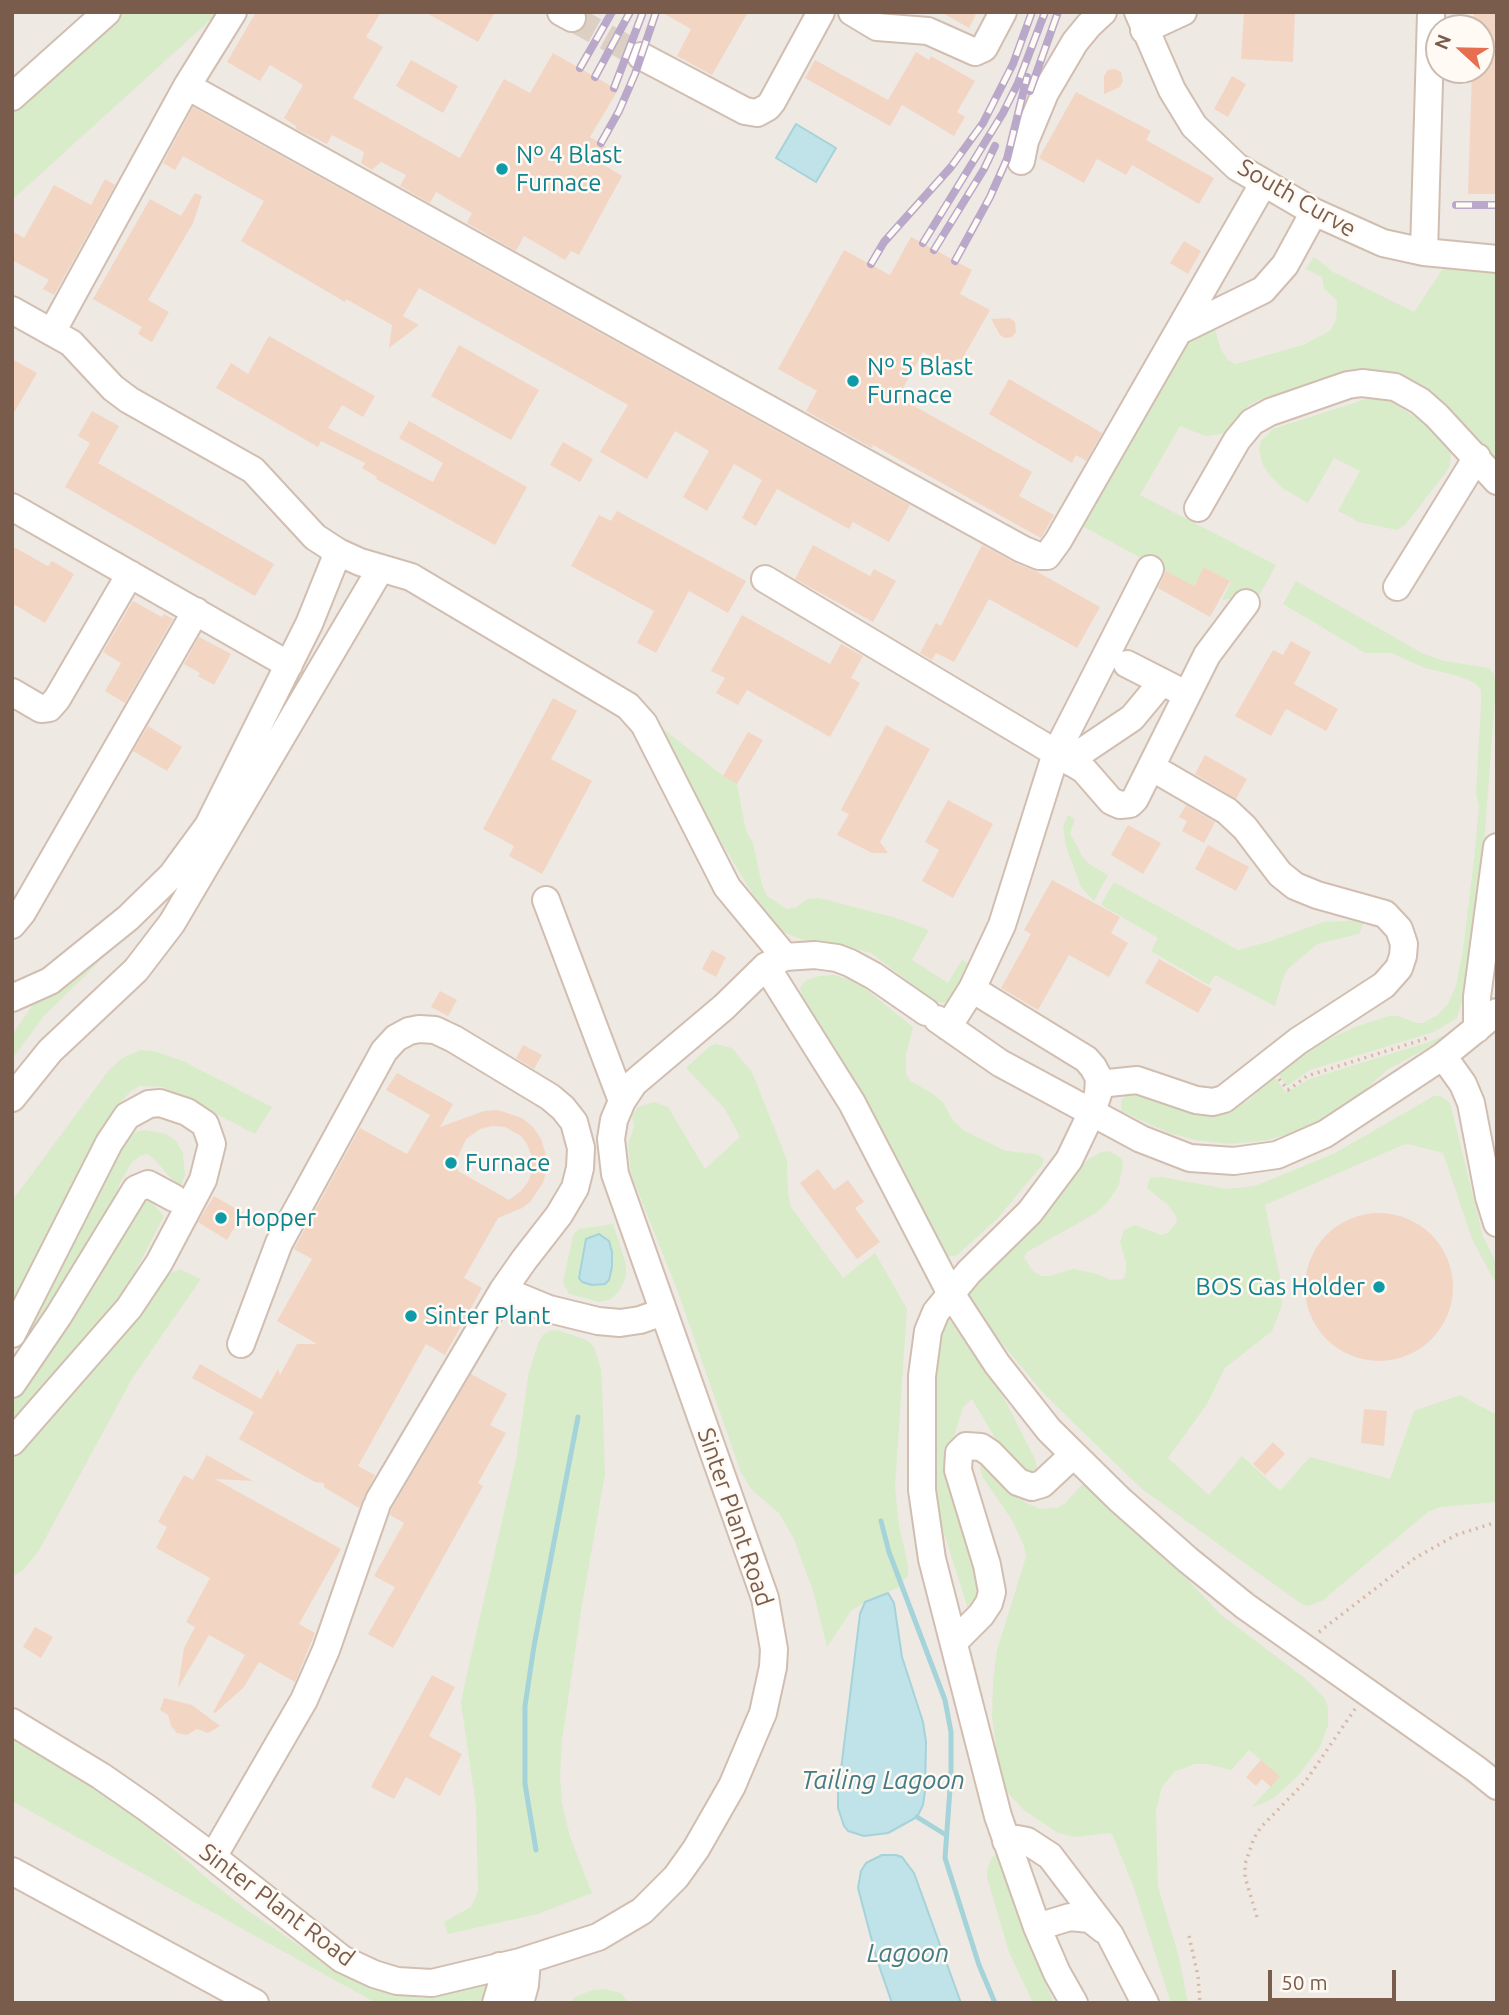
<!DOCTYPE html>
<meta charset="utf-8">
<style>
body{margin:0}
#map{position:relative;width:1509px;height:2015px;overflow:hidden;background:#fdf6ec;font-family:Ubuntu,sans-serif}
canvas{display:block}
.frame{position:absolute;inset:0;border:14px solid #7a5c4d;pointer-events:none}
.north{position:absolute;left:1425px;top:14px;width:70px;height:70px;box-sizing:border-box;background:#fffaf3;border:2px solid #cabbb1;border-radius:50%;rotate:292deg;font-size:19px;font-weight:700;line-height:28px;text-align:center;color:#7a5c4d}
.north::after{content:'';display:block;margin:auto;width:24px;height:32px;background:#e76f51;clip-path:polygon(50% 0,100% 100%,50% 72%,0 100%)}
.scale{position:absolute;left:1268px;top:1970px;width:128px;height:32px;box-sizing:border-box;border:4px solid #7a5c4d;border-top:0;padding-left:9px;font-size:21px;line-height:24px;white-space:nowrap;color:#7a5c4d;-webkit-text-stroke:5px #fffaf3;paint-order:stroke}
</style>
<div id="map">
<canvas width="1509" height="2015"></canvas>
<div class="frame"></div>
<div class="north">N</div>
<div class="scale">50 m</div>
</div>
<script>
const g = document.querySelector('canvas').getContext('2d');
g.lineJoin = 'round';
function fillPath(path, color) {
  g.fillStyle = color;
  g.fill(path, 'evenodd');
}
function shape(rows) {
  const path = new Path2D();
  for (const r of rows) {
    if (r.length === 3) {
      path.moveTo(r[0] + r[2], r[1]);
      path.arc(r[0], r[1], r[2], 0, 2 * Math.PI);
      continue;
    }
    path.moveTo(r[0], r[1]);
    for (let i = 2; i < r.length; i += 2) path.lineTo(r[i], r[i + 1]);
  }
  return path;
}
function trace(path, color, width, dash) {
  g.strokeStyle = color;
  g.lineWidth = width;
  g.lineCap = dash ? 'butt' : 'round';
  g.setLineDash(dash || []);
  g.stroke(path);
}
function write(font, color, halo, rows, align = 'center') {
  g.font = font + ' Ubuntu,sans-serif';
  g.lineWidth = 5;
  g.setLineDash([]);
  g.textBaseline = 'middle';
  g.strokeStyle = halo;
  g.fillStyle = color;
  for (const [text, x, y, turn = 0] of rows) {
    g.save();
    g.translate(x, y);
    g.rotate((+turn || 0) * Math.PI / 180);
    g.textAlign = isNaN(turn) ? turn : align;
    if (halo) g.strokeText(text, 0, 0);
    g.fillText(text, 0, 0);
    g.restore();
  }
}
const industrial = shape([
 [12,12,1497,12,1497,2003,12,2003],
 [1439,28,1481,28,1481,70,1439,70]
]);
const green = shape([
 [122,12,219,12,12,200,12,115],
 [1314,257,1333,272,1414,312,1444,267,1497,270,1497,461,1406,379,1392,373,1355,369,1261,399,1249,405,1222,434,1205,436,1180,426,1140,495,1276,565,1260,594,1222,600,1231,582,1205,567,1193,586,1080,525,1182,348,1190,341,1215,330,1221,350,1228,360,1236,364,1303,345,1330,331,1336,320,1337,302,1335,298,1324,289,1322,277,1306,269],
 [1378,398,1392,402,1429,426,1445,441,1451,452,1450,465,1447,471,1405,525,1397,530,1359,522,1338,511,1360,471,1334,458,1308,503,1282,488,1269,474,1263,465,1259,450,1261,441,1273,429,1366,399],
 [1296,581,1422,653,1444,661,1489,668,1494,674,1496,685,1483,858,1466,986,1457,1018,1434,1032,1310,1070,1287,1086,1277,1072,1320,1043,1355,1027,1389,1016,1398,1016,1417,1023,1423,1023,1438,1015,1448,1004,1456,986,1463,950,1474,859,1479,807,1476,793,1481,705,1481,690,1475,683,1458,676,1425,668,1391,653,1365,653,1283,604],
 [657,724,723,776,737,784,746,831,753,843,762,885,767,896,787,909,797,907,807,899,819,898,893,917,929,930,912,960,948,983,962,960,969,964,953,997,944,1003,935,1002,871,953,838,944,802,940,781,931,769,921,658,738],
 [1068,815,1075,819,1070,833,1082,856,1089,864,1108,875,1094,901,1081,887,1066,846,1063,827],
 [1114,882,1238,950,1268,942,1323,922,1365,920,1359,934,1317,944,1287,970,1283,979,1275,1006,1215,975,1209,985,1151,951,1158,938,1101,905],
 [112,942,97,964,44,1016,12,1059,12,1035,39,996],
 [834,975,851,980,863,987,913,1027,906,1055,906,1073,910,1081,930,1092,943,1102,952,1119,963,1130,1006,1151,1036,1154,1044,1158,1042,1165,997,1219,957,1255,946,1257,802,996,800,987,807,980,819,976],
 [1451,1032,1436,1043,1387,1070,1356,1098,1324,1120,1305,1129,1268,1140,1230,1144,1195,1140,1169,1133,1121,1111,1121,1100,1131,1092,1229,1110,1249,1100,1273,1075,1286,1093,1309,1079,1429,1042],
 [716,1044,732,1048,752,1072,787,1160,788,1192,791,1207,843,1278,875,1253,907,1309,895,1486,899,1525,908,1565,908,1575,899,1587,865,1602,851,1611,827,1647,813,1591,794,1539,779,1513,753,1491,741,1473,678,1292,631,1174,628,1145,634,1126,632,1116,638,1107,654,1102,668,1107,705,1169,740,1137,725,1109,686,1068,710,1046],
 [140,1050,154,1051,183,1061,272,1107,255,1134,163,1087,140,1086,131,1091,115,1108,103,1128,12,1306,12,1201,109,1070,121,1059],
 [1434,1096,1440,1096,1450,1103,1483,1236,1497,1265,1497,1286,1472,1239,1443,1153,1408,1144,1403,1145,1265,1205,1282,1287,1282,1304,1278,1316,1272,1331,1225,1368,1207,1404,1168,1458,1209,1495,1242,1456,1280,1491,1310,1457,1390,1479,1414,1411,1460,1395,1497,1415,1497,1502,1440,1507,1428,1512,1322,1601,1308,1606,1303,1605,1142,1489,1044,1394,971,1306,968,1292,1067,1180,1089,1159,1101,1152,1109,1151,1121,1158,1123,1164,1119,1185,1107,1203,1096,1213,1027,1252,1024,1258,1033,1271,1042,1276,1050,1276,1073,1269,1094,1273,1111,1280,1123,1279,1126,1273,1126,1263,1120,1242,1124,1230,1135,1225,1161,1235,1168,1233,1177,1222,1176,1216,1168,1205,1147,1188,1150,1178,1162,1177,1227,1189,1255,1186,1333,1154],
 [145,1130,166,1134,175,1140,183,1153,185,1175,180,1188,152,1157,147,1154,140,1156,132,1162,120,1183,106,1221,12,1361,91,1200,121,1147,136,1132],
 [145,1195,164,1216,123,1295,12,1423,12,1400,132,1207],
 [613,1224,626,1264,626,1276,620,1290,611,1299,599,1302,569,1294,563,1282,573,1235,579,1229],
 [180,1269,201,1279,133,1377,38,1552,23,1570,12,1577,12,1456,169,1274],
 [949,1319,1004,1398,1036,1461,1037,1471,1030,1476,1007,1458,972,1399,963,1407,949,1453,979,1587,978,1598,969,1612,937,1511,930,1453,937,1344,941,1326],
 [557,1330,587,1340,594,1347,601,1368,602,1383,605,1474,581,1611,562,1741,560,1776,562,1803,570,1837,592,1893,538,1914,448,1934,444,1922,471,1907,478,1892,476,1806,461,1703,464,1687,516,1460,529,1371,538,1344,543,1335,550,1331],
 [984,1462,1025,1502,1040,1509,1057,1508,1064,1504,1085,1482,1170,1561,1220,1614,1307,1680,1325,1699,1328,1707,1328,1725,1320,1747,1297,1777,1274,1798,1251,1808,1280,1776,1249,1750,1231,1770,1206,1764,1195,1764,1174,1772,1162,1787,1156,1811,1158,1887,1179,1957,1188,2003,1171,2003,1134,1888,1113,1836,1110,1833,1074,1837,1058,1833,1024,1810,1005,1790,1000,1777,992,1717,993,1681,997,1650,1026,1557,1024,1546,1012,1520,982,1476,980,1467],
 [12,1736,122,1804,210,1881,247,1910,303,1948,354,1978,387,1992,424,1998,489,1984,484,2003,465,2000,464,2003,376,2003,12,1801],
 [997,1854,1033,1953,1054,2003,1033,2003,1009,1952,987,1877,988,1867,992,1857],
 [604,1989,621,1993,629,2003,569,2003,577,1996,593,1990]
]);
const water = shape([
 [796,124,836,148,816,182,776,158,796,124],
 [599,1234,609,1241,612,1252,612,1267,609,1280,605,1284,592,1285,582,1282,579,1278,586,1239,599,1234],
 [888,1593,894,1603,902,1657,923,1722,926,1742,925,1791,923,1805,917,1817,888,1833,864,1836,848,1831,844,1826,838,1808,838,1794,860,1614,865,1602,888,1593],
 [882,1855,896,1855,902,1857,914,1873,961,2003,892,2003,877,1960,858,1888,861,1871,866,1863,882,1855]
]);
const stream = shape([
 [881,1521,889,1552,945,1700,951,1732,951,1775,945,1858,979,1965,995,2003],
 [917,1817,946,1835],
 [536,1850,525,1784,525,1706,534,1646,578,1417]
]);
const building = shape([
 [256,12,381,12,366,37,383,47,353,98,460,158,504,79,530,93,553,53,618,90,590,137,607,147,599,162,622,176,579,255,571,251,565,260,524,236,516,251,467,223,472,213,436,192,430,203,400,186,406,175,381,162,372,170,361,163,364,152,332,135,327,144,296,129,296,126,284,118,303,85,270,65,260,81,227,62],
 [425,12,495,12,478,42],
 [661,12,748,12,712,75,677,56,691,29],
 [941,12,977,12,969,28],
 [1244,12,1295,12,1293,62,1241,59],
 [1474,12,1497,12,1497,194,1468,194,1472,70,1481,70,1481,28,1473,28],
 [916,52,929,60,931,56,975,81,957,112,965,117,954,136,902,105,890,126,805,78,815,60,888,100],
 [411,60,458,86,443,113,396,86],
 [1115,69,1121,72,1123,81,1120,87,1104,94,1104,76,1108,70],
 [1232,76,1246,84,1228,117,1214,109],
 [1076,92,1151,131,1146,140,1214,178,1199,204,1132,165,1126,175,1097,159,1084,183,1039,158],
 [193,107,910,505,889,542,853,522,849,529,777,489,756,526,742,518,762,480,734,464,707,511,683,497,709,451,675,431,647,479,600,452,628,405,419,288,403,316,419,325,389,348,392,325,346,299,345,302,241,241,264,201,183,156,175,170,163,163],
 [105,179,115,185,54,295,43,289,49,280,12,260,12,231,24,238,54,185,91,205],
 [195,193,202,196,193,223,148,300,169,312,152,342,138,334,142,327,93,299,150,199,181,216],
 [911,237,972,270,960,294,990,310,956,370,923,352,898,397,1032,472,1019,496,1054,515,1041,538,873,445,872,448,806,411,817,391,778,369,844,250,890,275],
 [1184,241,1201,251,1188,274,1170,263],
 [1010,318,1015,322,1016,332,1012,337,1005,338,1000,335,991,319],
 [269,336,375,396,363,417,342,405,328,428,433,482,443,463,399,438,409,421,527,487,495,545,376,479,377,477,362,468,365,463,321,441,318,447,216,388,231,363,248,374],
 [459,345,539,390,511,440,431,396],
 [12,359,37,373,12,416],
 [1009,379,1102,433,1086,461,1076,455,1072,463,989,414],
 [92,411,119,426,98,463,274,564,255,596,65,487,90,443,78,436],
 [563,442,593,459,580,482,550,465],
 [617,511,746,581,728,613,689,591,656,653,637,643,654,611,571,566,599,515,611,521],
 [813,545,870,576,874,569,896,581,873,622,795,579],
 [982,545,1015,563,1036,571,1100,607,1077,648,989,599,954,662,936,653,932,660,920,653,936,623,941,626],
 [12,546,48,566,52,561,74,574,45,623,12,603],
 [1204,567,1230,581,1210,617,1158,588,1166,571,1194,586],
 [133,601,162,617,164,614,173,619,125,703,105,691,121,663,103,652],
 [742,615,830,664,841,644,863,656,851,678,860,683,830,737,747,690,738,705,716,693,725,678,711,671],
 [199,637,231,654,214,685,198,676,200,673,184,664],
 [1291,641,1311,652,1294,684,1338,709,1326,731,1286,709,1271,736,1235,716,1273,650,1283,655],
 [553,698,577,711,551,759,592,781,542,874,509,856,514,846,483,829],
 [886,725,930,749,880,842,888,853,872,853,837,835,849,814,841,810],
 [148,726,182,747,167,771,133,751],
 [748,732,763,740,737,784,723,776],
 [1205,755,1247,779,1236,799,1195,774],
 [948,800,993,824,953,898,922,881,939,850,925,842],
 [1186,805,1215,822,1204,843,1182,831,1187,821,1179,817],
 [1128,825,1161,843,1143,874,1111,855],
 [1208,845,1249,867,1236,891,1195,869],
 [1052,880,1120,917,1111,933,1128,943,1109,977,1069,955,1038,1010,1001,988,1031,934,1024,930],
 [712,950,726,957,716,977,702,969],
 [1159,959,1212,989,1198,1013,1145,983],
 [440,991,457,1000,448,1016,431,1007],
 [523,1045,542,1055,534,1069,516,1058],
 [397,1073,453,1104,440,1127,484,1111,498,1110,522,1118,533,1127,541,1139,546,1155,546,1172,543,1183,530,1202,522,1208,498,1218,464,1278,482,1288,445,1355,426,1344,358,1466,375,1475,359,1508,324,1487,324,1483,315,1482,239,1439,254,1412,192,1378,200,1364,261,1399,278,1369,280,1375,297,1344,317,1344,277,1321,312,1259,294,1249,360,1128,407,1154,430,1115,386,1090],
 [492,1126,505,1127,521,1136,527,1144,532,1157,532,1171,528,1182,521,1191,509,1200,458,1171,457,1159,466,1139,480,1129],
 [818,1169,834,1190,848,1180,864,1202,855,1208,880,1242,857,1259,800,1183],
 [214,1196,243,1213,227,1240,198,1222],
 [1379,1287,74],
 [471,1374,507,1394,490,1425,506,1433,478,1483,483,1486,393,1648,368,1634,395,1587,374,1576,404,1523,390,1515,391,1510],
 [1364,1409,1387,1411,1384,1446,1361,1443],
 [1273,1442,1285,1454,1265,1475,1253,1464],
 [207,1455,253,1481,215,1479,341,1549,299,1624,315,1633,295,1682,259,1662,244,1687,215,1713,213,1712,245,1655,209,1635,178,1688,184,1648,195,1627,186,1622,210,1578,156,1548,167,1527,158,1522,184,1475,193,1480],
 [35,1627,53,1637,41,1658,23,1647],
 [432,1675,455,1687,429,1736,462,1754,440,1796,406,1777,394,1799,371,1787],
 [164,1698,192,1705,220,1726,208,1733,197,1729,187,1735,177,1733,171,1726,168,1715,160,1710],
 [1261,1760,1280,1776,1271,1787,1262,1779,1256,1786,1246,1777]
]);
const minorTunnel = shape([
 [572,18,641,56]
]);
const path = shape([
 [1279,1079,1288,1090,1307,1076,1431,1037],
 [1319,1632,1415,1558,1456,1535,1497,1522],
 [1257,1917,1245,1877,1245,1864,1254,1838,1261,1827,1305,1782,1355,1709],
 [1189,1936,1198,1976,1200,2003]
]);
const minor = shape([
 [561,12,572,18],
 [852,12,877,27,928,31,975,52,984,48,1003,12],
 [1138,12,1172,90,1194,126,1237,167,1314,212,1383,243,1424,252,1497,259],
 [1144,30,1183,12],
 [641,56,745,111,757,113,768,107,772,102,821,12],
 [187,86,904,484,1022,549,1039,556,1047,556,1058,541,1263,184],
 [12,97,107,12],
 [1021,161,1025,141,1045,93,1075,42,1089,25,1103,12],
 [1424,252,1431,14],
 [12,310,71,343,113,388,129,400,253,470,315,537,338,552,360,562,411,577,628,706,644,724,727,887,785,957],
 [1181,330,1263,290,1285,265,1314,212],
 [52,332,187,86,233,12],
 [12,507,289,665],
 [1198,508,1237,440,1252,422,1270,412,1348,385,1362,383,1395,387,1420,401,1437,416,1497,481],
 [1150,569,1056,753,1084,770,1111,801,1120,805,1130,804,1135,799,1207,655,1246,603],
 [765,579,1056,753,1002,925,972,989,948,1027],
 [1397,587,1477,457],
 [1127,664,1176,689],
 [12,692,41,709,49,708,57,699,130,574],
 [1072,763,1080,753,1132,718,1162,682],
 [546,900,622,1101],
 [12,925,22,913,196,611],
 [766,966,852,1103,950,1292,997,1364,1049,1430,1119,1499,1188,1560,1245,1606,1476,1769,1497,1786],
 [972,989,1086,1059,1093,1067,1099,1078,1098,1094,1092,1112,1069,1160,1030,1212,969,1272,936,1312,928,1331,922,1376,922,1490,932,1559,998,1816,1037,1927,1057,1973,1074,2003],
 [12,998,50,981,128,918,172,875,208,826,309,624,338,552],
 [937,1019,1000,1063,1141,1139,1190,1158,1234,1161,1277,1155,1325,1134,1443,1056,1497,1012],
 [1477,1029,1477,997,1497,847],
 [1443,1056,1463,1084,1471,1103,1489,1197,1497,1223],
 [1099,1084,1137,1080,1196,1100,1213,1102,1224,1099,1298,1041,1384,985,1399,968,1403,956,1404,944,1399,929,1385,914,1317,895,1295,886,1280,874,1245,828,1227,811,1151,767],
 [12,1098,50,1051,136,970,172,923,381,568],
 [503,1290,549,1309,598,1321,620,1323,640,1320,663,1312],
 [12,1334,109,1143,127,1116,149,1104,160,1103,187,1112,205,1124,212,1144,203,1180,159,1263,129,1308,12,1442],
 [241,1344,279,1243,384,1051,396,1038,409,1031,419,1029,435,1030,454,1039,550,1097,563,1108,574,1122,581,1148,580,1168,575,1188,559,1215,524,1260,503,1290,379,1500],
 [12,1384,59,1315,136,1189,148,1184,174,1198],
 [954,1642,981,1615,989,1603,992,1592,987,1565,958,1470,959,1453,966,1446,981,1447,990,1453,1018,1482,1032,1487,1042,1484,1073,1455],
 [12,1722,101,1776,147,1808,213,1857,342,1959,374,1974,397,1981,432,1983,520,1962,598,1937,642,1911,676,1877,696,1849,732,1786,763,1713,773,1667,774,1649,765,1598,615,1174,611,1139,614,1120,622,1101,634,1083,724,1007,766,966,785,957,815,955,837,958,850,963,874,976,926,1012],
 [1006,1841,1017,1839,1027,1841,1050,1856,1110,1935,1145,2003],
 [213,1857,304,1700,326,1650,376,1507],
 [12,1871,255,2003],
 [1037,1927,1070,1917,1090,1919,1104,1930],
 [496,2003,502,1983,500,1966],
 [520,2003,525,1985,527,1960]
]);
const rail = shape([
 [580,68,612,12],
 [595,77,630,12],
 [614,88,643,12],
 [1030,91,1058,12],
 [601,143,619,111,635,74,656,12],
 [1456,205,1497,205],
 [923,243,1003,113,1018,83,1045,12],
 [934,250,984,169,995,146],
 [955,261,990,197,1007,159,1027,77],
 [871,264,884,242,951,167,983,123,1013,64,1032,12]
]);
const markers = [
 [502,169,7,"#0f9aa8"],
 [853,381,7,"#0f9aa8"],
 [451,1163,7,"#0f9aa8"],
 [221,1218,7,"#0f9aa8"],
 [1379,1287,7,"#0f9aa8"],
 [411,1316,7,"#0f9aa8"]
];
const cultureNames = [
 ["Nº 4 Blast",516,155],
 ["Furnace",516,183],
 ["Nº 5 Blast",867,367],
 ["Furnace",867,395],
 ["Furnace",465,1163],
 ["Hopper",235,1218],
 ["BOS Gas Holder",1365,1287,"right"],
 ["Sinter Plant",425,1316]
];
const streetNames = [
 ["South Curve",1297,198,30],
 ["Sinter Plant Road",735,1517,71],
 ["Sinter Plant Road",277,1905,37]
];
const waterNames = [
 ["Tailing Lagoon",883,1780],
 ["Lagoon",908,1953]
];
fillPath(industrial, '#efe9e4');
fillPath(green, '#d8ecc9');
fillPath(water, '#bfe3e8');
trace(water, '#a5d3da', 2);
trace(stream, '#a5d3da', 5);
fillPath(building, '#f3d5c3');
trace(minorTunnel, '#dcd0c4', 26, [26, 13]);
trace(minor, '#d1beb0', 30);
trace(path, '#d9b8a5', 3.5, [2, 5]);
trace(minor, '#fff', 26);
trace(rail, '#b9a8c9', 8);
trace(rail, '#fffaf3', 5, [16]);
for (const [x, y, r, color] of markers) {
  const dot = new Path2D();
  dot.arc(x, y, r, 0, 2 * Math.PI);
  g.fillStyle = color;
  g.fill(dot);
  trace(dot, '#fffaf3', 2.5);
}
write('24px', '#0d838f', '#fffaf3', cultureNames, 'left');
write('24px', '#7a5c4d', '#fffaf3', streetNames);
write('italic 26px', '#437c86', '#fffaf3', waterNames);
</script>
